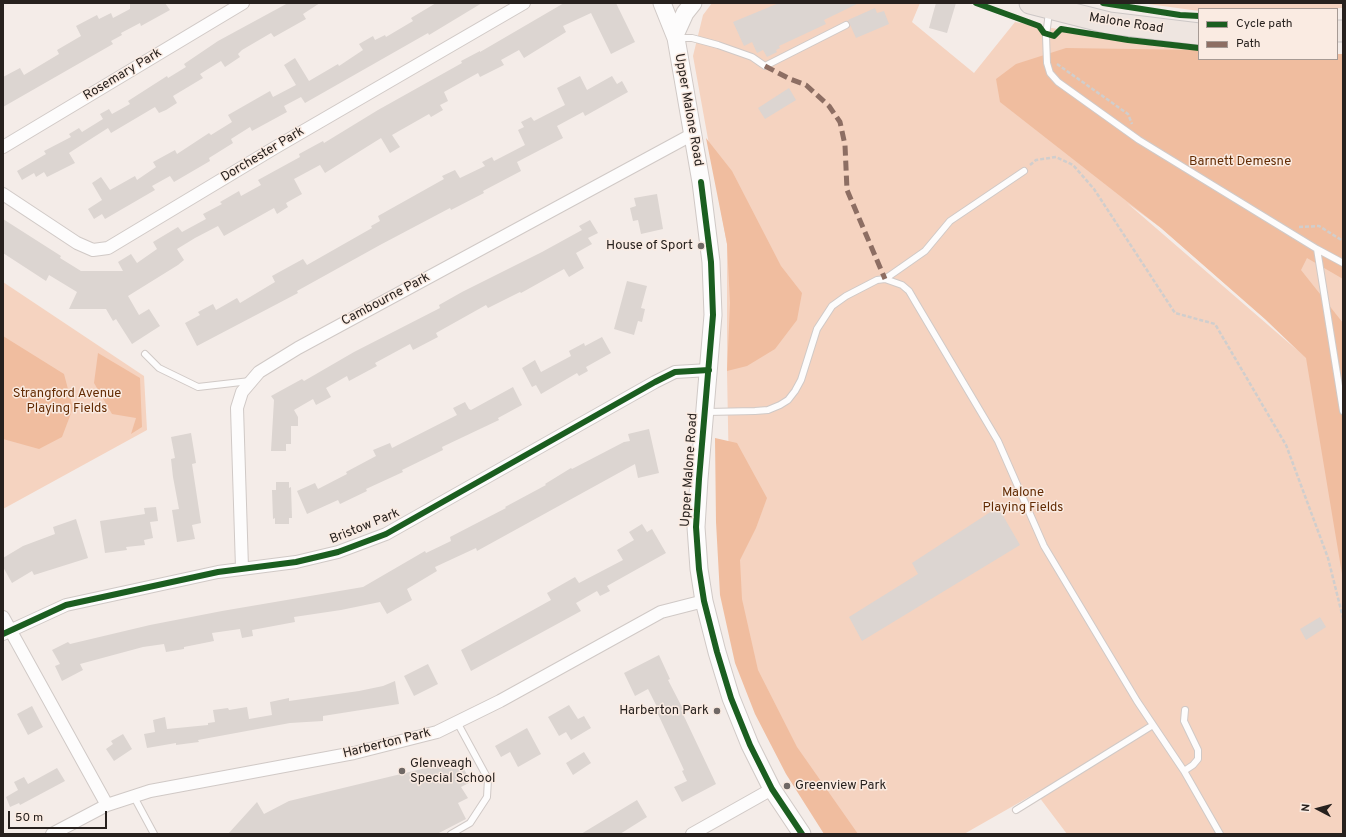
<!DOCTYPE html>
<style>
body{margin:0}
#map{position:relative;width:1346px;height:837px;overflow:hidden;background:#f4ece8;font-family:Overpass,sans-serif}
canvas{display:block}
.frame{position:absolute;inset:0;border:4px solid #27211e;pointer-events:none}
.legend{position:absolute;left:1198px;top:8px;width:140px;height:52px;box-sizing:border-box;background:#faebe2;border:1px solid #a69a94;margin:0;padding:5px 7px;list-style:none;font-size:12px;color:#27211e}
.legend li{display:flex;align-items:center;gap:8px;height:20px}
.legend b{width:20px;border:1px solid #a69a94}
.north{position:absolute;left:1298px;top:789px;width:40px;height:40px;-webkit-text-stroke:3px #faebe2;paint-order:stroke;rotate:276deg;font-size:11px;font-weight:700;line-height:16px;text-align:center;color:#27211e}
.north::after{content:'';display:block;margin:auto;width:14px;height:18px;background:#27211e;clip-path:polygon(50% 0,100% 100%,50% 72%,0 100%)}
.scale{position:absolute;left:8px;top:811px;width:99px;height:18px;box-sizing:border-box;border:2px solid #27211e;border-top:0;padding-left:5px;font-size:12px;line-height:14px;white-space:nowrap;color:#27211e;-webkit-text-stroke:3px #faebe2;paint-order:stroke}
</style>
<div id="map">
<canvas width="1346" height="837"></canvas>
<div class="frame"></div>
<ul class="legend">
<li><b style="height:5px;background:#1b5e20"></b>Cycle path</li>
<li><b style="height:5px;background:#8d6e63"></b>Path</li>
</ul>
<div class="north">N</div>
<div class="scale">50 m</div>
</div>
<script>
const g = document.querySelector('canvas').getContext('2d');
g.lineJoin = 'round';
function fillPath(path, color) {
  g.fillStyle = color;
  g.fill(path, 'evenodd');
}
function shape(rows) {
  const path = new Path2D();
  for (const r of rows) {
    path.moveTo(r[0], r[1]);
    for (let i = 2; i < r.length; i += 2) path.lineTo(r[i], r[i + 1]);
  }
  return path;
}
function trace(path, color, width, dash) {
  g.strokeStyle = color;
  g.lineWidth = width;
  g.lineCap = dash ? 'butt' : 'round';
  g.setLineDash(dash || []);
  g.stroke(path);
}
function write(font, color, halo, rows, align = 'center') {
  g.font = font + ' Overpass,sans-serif';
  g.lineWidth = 3;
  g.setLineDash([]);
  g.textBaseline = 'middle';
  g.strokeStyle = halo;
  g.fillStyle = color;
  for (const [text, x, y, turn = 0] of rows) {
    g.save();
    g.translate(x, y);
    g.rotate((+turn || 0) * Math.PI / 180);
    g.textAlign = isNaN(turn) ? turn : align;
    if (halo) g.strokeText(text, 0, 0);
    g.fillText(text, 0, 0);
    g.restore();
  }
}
const green = shape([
 [712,3,920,3,912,22,974,73,1015,22,1181,49,1199,50,1199,59,1337,59,1337,54,1343,54,1343,834,1067,834,1036,793,964,834,838,834,732,635,727,371,727,244,693,56,703,15],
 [1127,203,1161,228,1265,319,1297,350],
 [1141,3,1343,3,1343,8,1199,9,1199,11],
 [3,282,144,376,147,430,3,509]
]);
const forest = shape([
 [1066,48,1199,50,1199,59,1337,59,1337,54,1343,54,1343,279,1307,258,1301,270,1343,323,1343,580,1306,358,1265,319,1161,228,1000,102,996,79,1016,64],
 [706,138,732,171,781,266,802,293,797,320,775,349,747,366,727,371,730,303,727,244],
 [3,336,64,374,73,408,62,437,39,449,3,439],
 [98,353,140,378,142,427,131,434,136,418,112,414,94,383],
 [715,438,737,443,767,498,756,528,740,560,742,599,758,670,797,747,858,834,824,834,786,774,755,714,735,663,720,595,716,522]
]);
const building = shape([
 [130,3,165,3,170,10,141,26,140,23,121,33,122,35,111,41,113,44,3,107,3,77,20,68,24,75,59,54,57,50,81,36,76,26,97,15,99,19,111,13,113,18,130,9],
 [288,3,320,3,303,14,306,19,274,37,271,33,242,50,238,54,240,57,225,67,221,61,200,74,203,78,173,96,177,103,166,110,159,113,155,107,111,133,108,128,69,153,75,163,47,177,44,172,36,177,34,173,22,180,17,171,46,154,44,151,71,137,69,134,79,128,82,132,103,119,100,114,109,109,112,114,130,104,128,101,167,76,168,78,186,67,184,64,218,41],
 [436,3,482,3,429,35,428,33,305,103,301,97,284,106,287,112,252,131,250,127,231,139,233,143,209,158,210,161,174,182,170,176,152,186,155,190,105,219,102,214,94,219,88,209,102,200,92,183,101,177,110,190,135,176,137,180,156,167,153,162,175,150,177,154,209,133,211,135,232,122,228,115,270,91,273,97,296,85,284,65,295,58,309,81,338,64,339,66,363,50,359,44,373,36,375,40,385,35,386,37,413,21,411,18],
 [564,3,616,3,635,42,611,54,591,13,563,26,566,32,524,58,519,50,501,60,504,65,480,77,478,73,444,92,448,101,440,105,443,110,431,117,429,114,392,135,400,147,390,153,381,138,325,173,320,165,294,179,302,194,286,203,288,207,277,214,274,208,224,236,218,226,195,238,177,249,184,260,178,265,128,296,139,315,149,309,160,326,132,344,116,319,113,321,106,309,69,309,77,292,49,275,46,281,3,253,3,219,61,256,60,258,81,271,123,271,118,262,131,254,137,263,157,249,153,242,178,227,182,232,206,219,203,214,222,204,220,202,239,191,241,196,261,185,258,180,300,157,299,154,323,141,324,143,378,110,462,63,461,61,480,51,480,52],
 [779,3,859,3,824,20,826,24,779,46,780,48,776,50,777,52,767,57,763,50,757,53,752,42,744,46,733,22],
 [936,3,956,3,947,33,929,28],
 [875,8,877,13,884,11,889,24,856,38,848,20],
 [580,76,587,90,612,76,617,84,622,81,628,92,585,116,583,112,557,126,563,138,517,162,521,171,483,191,484,193,451,210,450,208,380,245,297,291,298,293,197,346,185,323,200,315,198,312,213,304,216,310,237,298,240,303,275,282,272,276,303,259,307,265,372,228,371,226,380,221,378,216,444,179,442,176,455,170,460,178,485,166,482,162,492,157,494,161,525,145,518,130,524,127,521,122,531,117,534,121,565,105,557,88],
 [789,88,796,100,765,119,758,108],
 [657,194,663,229,641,234,638,220,633,221,630,208,636,206,634,198],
 [590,220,598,233,588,238,592,244,576,253,584,268,569,277,564,269,521,293,520,292,488,308,486,305,436,333,438,337,413,350,410,344,375,363,377,366,349,381,347,376,326,388,331,397,316,405,313,399,294,410,298,417,298,426,291,426,291,444,286,444,286,451,271,451,274,400,271,396,302,379,304,381,354,352,440,308,439,305,462,292,542,252,582,230,579,226],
 [627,281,647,286,641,308,645,309,642,322,638,321,634,335,614,329],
 [602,337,611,353,586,367,588,371,579,376,577,373,541,394,536,385,532,387,522,368,535,360,541,372,571,356,569,351,584,343,585,346],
 [513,387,522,405,498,418,499,420,442,447,443,450,402,470,403,472,366,489,367,491,340,504,338,500,307,514,297,491,315,483,318,489,347,474,346,472,376,456,373,450,390,443,392,448,457,415,453,408,465,402,469,409,471,410],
 [649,429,659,473,638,478,635,464,477,551,476,548,435,567,437,571,407,589,412,600,387,614,380,602,341,610,294,617,295,622,252,630,253,636,242,638,240,629,212,633,214,641,184,647,184,649,166,652,164,644,143,647,80,664,83,670,62,681,55,666,60,664,52,650,68,642,70,644,150,625,222,611,363,587,425,551,426,553,451,541,450,537,506,508,505,507,546,485,545,484,571,468,572,469,624,442,630,441,628,434],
 [191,433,196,463,192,464,201,523,192,525,195,539,177,542,172,510,179,509,173,477,171,459,175,458,171,437],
 [276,482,289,482,289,488,291,487,292,518,289,518,289,524,275,524,275,518,273,519,272,490,276,490],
 [156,507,158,521,150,522,153,538,144,540,145,545,126,547,127,550,105,553,100,521,145,514,144,508],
 [998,507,1020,545,862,641,849,617,918,574,912,563],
 [76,519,88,558,34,575,32,571,12,583,3,567,3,558,23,546,55,534,53,527],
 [642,524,647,532,652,529,666,553,607,586,610,591,600,596,597,591,576,603,581,611,471,671,461,650,551,600,547,593,575,577,579,583,623,560,617,550,634,540,629,532],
 [1320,617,1326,627,1306,640,1300,629],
 [659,655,670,679,668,680,683,709,681,710,716,784,682,802,674,787,687,781,682,771,684,770,657,712,659,711,648,689,635,696,624,673],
 [428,664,438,684,414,696,404,676],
 [395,681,399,704,323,716,323,721,290,723,198,740,199,742,176,745,176,743,147,748,144,734,155,732,153,720,165,717,167,729,208,725,208,723,215,722,213,710,228,708,229,710,247,707,249,719,272,715,270,702,289,698,289,701,359,691,383,686],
 [569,705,578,719,584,716,591,728,571,740,566,732,559,736,548,717],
 [32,706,43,727,28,735,17,714],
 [527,728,541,754,518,767,510,752,501,757,495,746],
 [123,734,132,749,114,761,106,749,113,744,111,741],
 [584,752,591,763,573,775,566,763],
 [459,760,471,782,461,787,468,798,458,803,466,819,437,834,228,834,257,802,264,814,289,801],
 [57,768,65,781,20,805,19,803,10,807,6,797,18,790,14,782,24,777,28,784],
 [637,800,647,817,620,834,581,834]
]);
const path = shape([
 [1057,64,1128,114,1132,124],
 [1030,165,1036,160,1056,157,1073,165,1094,189,1175,313,1215,324,1286,445,1328,558,1343,618],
 [1299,227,1319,226,1343,241]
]);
const service = shape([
 [1049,12,1046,36,1047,63,1050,73,1058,82,1139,140,1317,249],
 [677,38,692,38,718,45,752,57,765,66,846,25],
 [1343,263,1317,249,1343,411],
 [885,279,925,251,950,221,1024,171],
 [145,354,159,368,198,387,250,381],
 [707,412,755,411,768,410,780,405,788,400,795,391,801,380,817,329,832,306,846,296,877,280,885,279,902,285,909,291,916,303,998,441,1044,546,1137,701,1184,771,1220,834],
 [1184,771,1193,765,1198,759,1198,750,1184,721,1185,710],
 [133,795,154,834],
 [1016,810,1153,725],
 [451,834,470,823,487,797,488,779,457,722]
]);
const minor = shape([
 [3,147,243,3],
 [3,194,77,243,93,250,108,248,276,147,524,3],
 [242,568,237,408,242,392,259,372,298,348,693,134],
 [3,617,107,805],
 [3,634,66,605,218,572,296,562,338,552,386,534,655,382,675,372,709,370],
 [52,834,107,805,150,791,354,753,437,732,500,701,661,612,704,601],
 [692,834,772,789]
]);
const secondary = shape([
 [662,3,676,38,701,182,711,262,713,315,699,479,696,527,699,569,704,601,717,652,731,698,750,745,772,789,802,834],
 [675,35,685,13,693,3]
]);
const trunk = shape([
 [1030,3,1109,23,1199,34],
 [1337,31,1343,31]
]);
const quiet = shape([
 [765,66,790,79,806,85,829,106,840,122,845,145,847,190,885,279]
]);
const cycleway = shape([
 [976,3,1039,26,1044,33,1054,36,1061,29,1128,40,1199,48],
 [1103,3,1180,15,1199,16],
 [701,182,711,262,713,315,699,479,696,527,699,569,704,601,717,652,731,698,750,745,772,789,802,834],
 [3,634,66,605,218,572,296,562,338,552,386,534,655,382,675,372,709,370]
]);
const markers = [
 [701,246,4,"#6f6865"],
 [717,711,4,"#6f6865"],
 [402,771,4,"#6f6865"],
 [787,786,4,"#6f6865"]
];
const streetNames = [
 ["Malone Road",1126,24,9],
 ["Rosemary Park",123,75,-31],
 ["Upper Malone Road",688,110,80],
 ["Dorchester Park",263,155,-31],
 ["Cambourne Park",386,300,-28],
 ["Upper Malone Road",690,470,-86],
 ["Bristow Park",365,527,-22],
 ["Harberton Park",387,744,-14]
];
const parkNames = [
 ["Barnett Demesne",1240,162],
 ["Strangford Avenue",67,394],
 ["Playing Fields",67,409],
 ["Malone",1023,493],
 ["Playing Fields",1023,508]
];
const poiNames = [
 ["House of Sport",693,246],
 ["Harberton Park",709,711],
 ["Glenveagh",410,764,"left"],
 ["Special School",410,779,"left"],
 ["Greenview Park",795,786,"left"]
];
fillPath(green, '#f5d3c0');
fillPath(forest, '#f0bd9f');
fillPath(building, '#dcd5d1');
trace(service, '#d0c9c6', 8);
trace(minor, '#d0c9c6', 14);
trace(secondary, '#d0c9c6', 19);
trace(trunk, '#ccc7c6', 23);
trace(path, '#d0cecd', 2.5, [4, 2]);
trace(service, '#fdfcfc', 6);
trace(minor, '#fdfcfc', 12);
trace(secondary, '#fdfcfc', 17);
trace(trunk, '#eee5e0', 21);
trace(quiet, '#8d6e63', 5, [10, 5]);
trace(cycleway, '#1b5e20', 6);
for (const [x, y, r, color] of markers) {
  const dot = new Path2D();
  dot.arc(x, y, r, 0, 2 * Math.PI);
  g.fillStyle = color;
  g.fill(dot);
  trace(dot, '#faebe2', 1.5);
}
write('13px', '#27211e', '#faebe2', streetNames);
write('13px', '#632c04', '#faebe2', parkNames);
write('13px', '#27211e', '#faebe2', poiNames, 'right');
</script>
